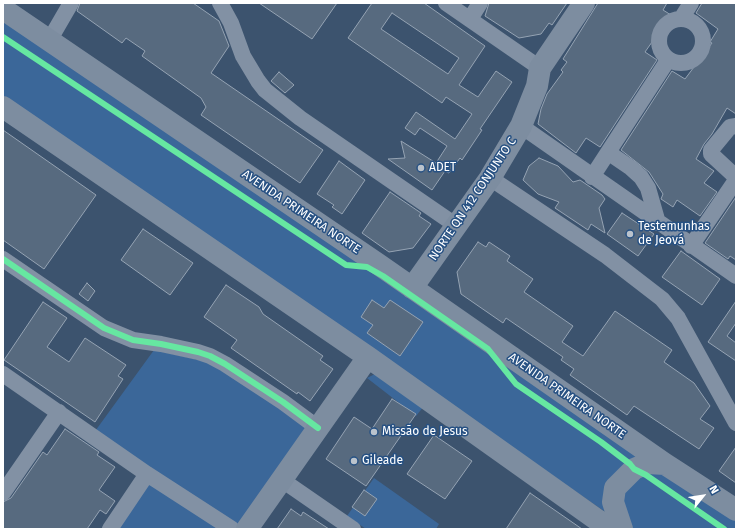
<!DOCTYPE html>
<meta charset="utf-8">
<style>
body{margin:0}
#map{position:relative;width:739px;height:532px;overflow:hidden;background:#3c536e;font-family:"Fira Sans",sans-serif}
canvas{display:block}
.frame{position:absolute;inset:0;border:4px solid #fff;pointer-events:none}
.north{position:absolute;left:683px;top:476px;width:40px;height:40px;-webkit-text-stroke:3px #275183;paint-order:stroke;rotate:60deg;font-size:11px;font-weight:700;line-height:16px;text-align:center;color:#fff}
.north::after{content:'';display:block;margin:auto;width:14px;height:18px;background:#fff;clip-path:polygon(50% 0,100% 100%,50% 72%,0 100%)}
</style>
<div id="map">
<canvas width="739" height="532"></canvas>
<div class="frame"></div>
<div class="north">N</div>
</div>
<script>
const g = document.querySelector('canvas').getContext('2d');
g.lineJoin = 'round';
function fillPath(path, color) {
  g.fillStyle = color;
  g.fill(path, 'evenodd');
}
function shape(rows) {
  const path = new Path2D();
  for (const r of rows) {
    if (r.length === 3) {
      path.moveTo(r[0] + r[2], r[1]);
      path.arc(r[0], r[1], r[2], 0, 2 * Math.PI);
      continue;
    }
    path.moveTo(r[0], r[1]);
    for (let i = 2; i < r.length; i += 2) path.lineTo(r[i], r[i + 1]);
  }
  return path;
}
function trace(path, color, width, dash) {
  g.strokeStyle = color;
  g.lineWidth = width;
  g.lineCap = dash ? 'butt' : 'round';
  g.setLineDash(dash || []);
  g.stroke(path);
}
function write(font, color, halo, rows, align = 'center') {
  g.font = font + ' "Fira Sans",sans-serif';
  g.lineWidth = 3;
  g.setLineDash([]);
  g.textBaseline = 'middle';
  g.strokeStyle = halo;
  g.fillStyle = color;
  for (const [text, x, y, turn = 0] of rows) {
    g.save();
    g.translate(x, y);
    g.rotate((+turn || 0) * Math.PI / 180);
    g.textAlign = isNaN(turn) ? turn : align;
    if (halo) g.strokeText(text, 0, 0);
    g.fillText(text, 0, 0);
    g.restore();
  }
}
const green = shape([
 [3,4,736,507,736,529,630,529,3,96],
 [154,350,217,364,306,427,241,529,113,529,146,474,93,434],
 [375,374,424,406,416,416,367,378],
 [374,478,439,524,436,529,366,529,347,516]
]);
const building = shape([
 [80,3,193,3,219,21,229,46,211,73,323,150,300,183,201,115,206,107,201,98,142,56,145,51,126,38,122,43,77,11,80,3],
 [259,3,337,3,312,39,259,3],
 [372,3,424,3,485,46,459,85,478,97,496,71,512,82,480,129,482,130,462,160,460,158,449,173,445,171,432,190,388,159,405,158,401,141,436,163,447,146,420,128,415,135,405,128,416,112,455,139,472,114,446,97,442,103,348,38,372,3],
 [392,13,459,58,448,74,381,29,392,13],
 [489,3,567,3,552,25,549,23,541,34,519,38,485,16,489,3],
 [598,3,667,3,663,10,671,15,645,52,657,60,600,147,586,138,576,153,538,124,541,109,547,94,563,72,561,70,567,62,563,59,598,3],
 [702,3,736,3,736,114,727,108,712,134,704,144,696,159,714,171,704,183,717,192,700,216,677,200,673,207,661,199,663,194,649,172,621,150,672,71,685,79,712,43,710,42,718,29,696,13,702,3],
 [279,72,294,85,285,93,271,81,279,72],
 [3,130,96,195,44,269,3,240,3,130],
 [539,158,558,166,573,182,580,180,602,195,605,199,599,208,605,233,591,224,588,230,555,208,559,202,538,194,523,180,529,166,539,158],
 [339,161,365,180,342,214,332,207,334,205,317,194,339,161],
 [390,192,421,213,419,216,431,224,413,248,389,252,362,233,390,192],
 [736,197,736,260,730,256,728,259,705,243,736,197],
 [622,213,654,234,638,256,607,234,622,213],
 [143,229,193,263,170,295,121,260,143,229],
 [478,242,486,247,489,242,510,256,507,261,533,279,524,292,573,326,562,342,583,356,615,311,672,350,664,362,694,383,710,406,700,419,714,428,699,449,634,406,627,415,570,375,574,369,561,360,563,357,506,318,503,323,461,294,457,272,478,242],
 [681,251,720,279,702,305,662,277,681,251],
 [87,283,95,291,88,301,79,294,87,283],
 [226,285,259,307,263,314,323,356,320,360,333,369,310,401,298,392,297,394,231,348,237,340,204,317,226,285],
 [372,300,384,308,390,300,423,322,400,356,367,333,373,325,361,317,372,300],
 [736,301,736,323,727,336,736,343,736,361,708,342,736,301],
 [43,302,67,318,47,347,69,362,85,338,126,365,118,376,123,379,95,422,4,360,43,302],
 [392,399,416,414,366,486,326,459,354,417,372,429,392,399],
 [65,429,99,452,97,455,115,467,99,490,115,501,106,514,100,510,87,529,3,529,3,502,11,498,43,452,47,455,65,429],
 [434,435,472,461,445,499,407,474,434,435],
 [736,447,736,483,719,471,736,447],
 [364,490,377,499,365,516,352,507,364,490],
 [530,493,582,529,506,529,530,493],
 [291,509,301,516,303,512,329,529,277,529,291,509]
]);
const street = shape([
 [220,3,231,23,243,56,258,81,265,90,300,118,457,226],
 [446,3,540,68],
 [681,41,22],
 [470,19,480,3],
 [681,19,691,3],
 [49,41,71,3],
 [521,126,736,276],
 [736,126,730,127,711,150,711,154,736,177],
 [609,153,631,168,641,177,648,188,658,223],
 [592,177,668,60],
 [490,178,605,255,662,299,678,318,736,423],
 [691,246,736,180],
 [3,259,104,328,133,340,161,344,198,352,210,356,225,364,283,402,318,428],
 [3,374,147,474,232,529],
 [282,480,353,529],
 [3,493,59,412],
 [110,529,147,474]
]);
const secondary = shape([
 [3,9,378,264,665,464,736,510],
 [3,107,368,357,610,529],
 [412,288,490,178,521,126,537,86,540,68,584,3],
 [247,529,368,357],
 [622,529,613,502,615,488,634,469,648,463,665,464]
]);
const cycleway = shape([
 [3,37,346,265,367,267,383,276,488,349,516,384,601,442,630,464,634,469,646,475,724,529],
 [3,259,104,328,133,340,161,344,198,352,210,356,225,364,283,402,318,428]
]);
const markers = [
 [421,168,4,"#bbc3cc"],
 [630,234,4,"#bbc3cc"],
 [374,432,4,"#bbc3cc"],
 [354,461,4,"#bbc3cc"]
];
const poiNames = [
 ["ADET",429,168],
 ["Testemunhas",638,227],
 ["de Jeová",638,241],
 ["Missão de Jesus",382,432],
 ["Gileade",362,461]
];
const streetNames = [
 ["NORTE QN 412 CONJUNTO C",473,199,-56],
 ["AVENIDA PRIMEIRA NORTE",301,212,34],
 ["AVENIDA PRIMEIRA NORTE",567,396,35]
];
fillPath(green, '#3b6799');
fillPath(building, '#576a7f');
trace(building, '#95a3b3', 1);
trace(street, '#8291a4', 16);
trace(secondary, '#7d8da0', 22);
trace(cycleway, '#66e7a1', 6);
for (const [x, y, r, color] of markers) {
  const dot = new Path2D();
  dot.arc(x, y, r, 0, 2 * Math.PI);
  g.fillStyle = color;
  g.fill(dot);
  trace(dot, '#275183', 1.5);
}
write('12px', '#fff', '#275183', poiNames, 'left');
write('12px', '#fff', '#275183', streetNames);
</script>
